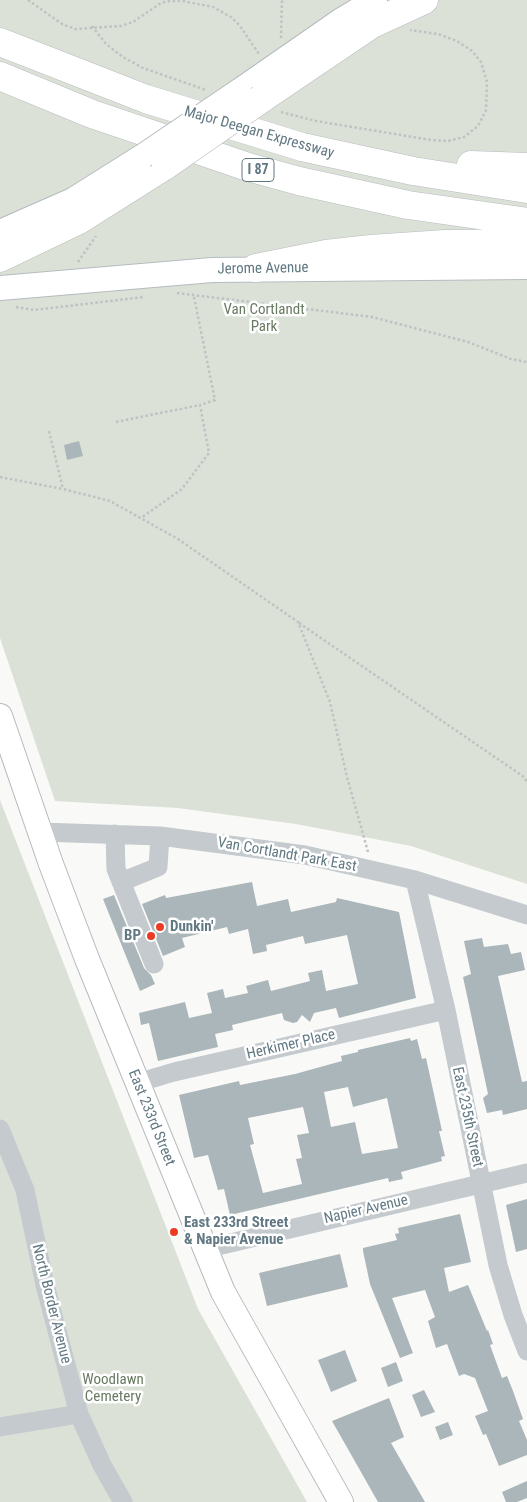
<!DOCTYPE html>
<style>
body{margin:0}
canvas{display:block;background:#f9f9f7}
</style>
<canvas width="527" height="1502"></canvas>
<script>
const g = document.querySelector('canvas').getContext('2d');
g.lineJoin = 'round';
function fillPath(path, color) {
  g.fillStyle = color;
  g.fill(path, 'evenodd');
}
function shape(rows) {
  const path = new Path2D();
  for (const r of rows) {
    path.moveTo(r[0], r[1]);
    for (let i = 2; i < r.length; i += 2) path.lineTo(r[i], r[i + 1]);
  }
  return path;
}
function trace(path, color, width, dash) {
  g.strokeStyle = color;
  g.lineWidth = width;
  g.lineCap = dash ? 'butt' : 'round';
  g.setLineDash(dash || []);
  g.stroke(path);
}
function write(font, color, halo, rows, align = 'center') {
  g.font = font + ' "Roboto Condensed",sans-serif';
  g.lineWidth = 5;
  g.setLineDash([]);
  g.textBaseline = 'middle';
  g.strokeStyle = halo;
  g.fillStyle = color;
  for (const [text, x, y, turn = 0] of rows) {
    g.save();
    g.translate(x, y);
    g.rotate((+turn || 0) * Math.PI / 180);
    g.textAlign = isNaN(turn) ? turn : align;
    if (halo) g.strokeText(text, 0, 0);
    g.fillText(text, 0, 0);
    g.restore();
  }
}
const green = shape([
 [0,0,527,0,527,884,411,846,296,824,178,808,55,801,0,638],
 [0,800,198,1309,307,1502,0,1502]
]);
const building = shape([
 [79,441,83,456,67,460,64,445],
 [252,882,257,906,288,899,291,912,336,902,337,898,399,912,416,998,339,1018,336,1008,314,1013,310,1022,302,1015,297,1022,293,1023,284,1020,282,1013,232,1025,233,1030,215,1034,218,1047,158,1061,149,1023,141,1025,139,1013,185,1002,189,1018,212,1013,207,993,223,989,225,998,248,993,246,986,268,980,271,991,310,981,308,973,322,970,326,991,358,984,347,935,305,944,303,936,266,945,267,951,253,954,248,929,229,934,227,927,182,938,185,947,163,956,142,904,165,895,166,898],
 [114,895,144,968,151,975,155,984,140,991,103,899],
 [482,938,484,947,508,944,511,954,521,952,525,970,498,976,522,1082,527,1081,527,1109,503,1115,502,1110,487,1113,483,1098,488,1094,463,977,471,974,464,941],
 [410,1038,411,1041,417,1039,422,1059,426,1058,442,1131,439,1131,445,1156,441,1157,442,1161,401,1172,403,1179,389,1182,388,1178,230,1215,224,1189,218,1190,208,1155,194,1158,179,1095,239,1081,240,1085,295,1074,342,1061,341,1056,358,1052,358,1050],
 [348,1087,353,1107,387,1098,398,1148,362,1154,355,1122,331,1127,324,1092],
 [303,1107,309,1133,297,1135,302,1158,296,1159,302,1184,263,1193,250,1145,254,1144,248,1118],
 [527,1199,527,1249,516,1252,506,1205],
 [460,1214,471,1262,444,1268,449,1292,468,1285,487,1331,488,1330,493,1344,490,1345,502,1378,507,1376,513,1391,523,1419,519,1421,527,1440,527,1455,499,1466,486,1434,483,1435,475,1416,488,1411,475,1378,464,1374,459,1376,447,1344,436,1348,428,1321,435,1317,425,1290,392,1298,413,1353,400,1358,370,1284,363,1251,363,1248,397,1240,395,1234,399,1233,398,1228],
 [340,1254,348,1287,267,1306,259,1273],
 [345,1350,357,1381,331,1392,318,1360],
 [396,1362,403,1381,388,1387,381,1368],
 [424,1390,435,1412,421,1417,412,1395],
 [389,1398,404,1437,391,1443,425,1502,378,1502,332,1421],
 [448,1422,453,1435,440,1440,435,1427],
 [527,1481,527,1498,517,1502,506,1502,502,1492]
]);
const path = shape([
 [28,0,62,24,75,29,121,26,133,22,161,3,170,1,183,1,213,7,231,17,240,26,259,54],
 [92,26,106,44,123,57,143,68,206,90],
 [281,38,282,0],
 [281,112,316,121,431,140,448,141,464,137,478,126,486,110,487,82,481,62,472,51,457,41,438,34,410,30],
 [78,262,96,236],
 [177,293,372,317,468,342,511,359,527,362],
 [194,297,215,400,200,405],
 [16,307,34,310,144,297],
 [116,422,200,405,209,453,182,489,141,518],
 [49,431,63,489],
 [0,477,63,489,110,501,178,539,298,622,330,702,347,777,368,852],
 [299,623,524,777,527,782]
]);
const minor = shape([
 [40,832,160,836,305,855,415,880,527,915],
 [115,834,116,869,154,964],
 [415,880,446,1010,498,1265,513,1315,527,1351],
 [121,882,158,867,160,836],
 [137,1083,174,1072,446,1010],
 [0,1129,25,1190,45,1285,79,1414,102,1465,123,1502],
 [205,1249,527,1173],
 [0,1427,79,1414]
]);
const major = shape([
 [239,91,340,21,375,0],
 [0,232,73,200,143,156],
 [0,288,212,270,527,267],
 [0,716,51,864,87,959,223,1292,341,1502]
]);
const highway = shape([
 [0,42,146,99,302,147,413,171,527,189],
 [0,76,92,114,248,167,299,181,408,205,527,222],
 [261,99,372,24,424,0],
 [471,165,527,167],
 [0,258,79,220,166,165],
 [256,268,326,254,371,249,445,244,527,243]
]);
const majorBridge = shape([
 [143,156,239,91]
]);
const highwayBridge = shape([
 [166,165,261,99]
]);
const markers = [
 [160,927,5,"#ed3b23"],
 [151,936,5,"#ed3b23"],
 [174,1232,5,"#ed3b23"]
];
const shields = [
 [258,170,32]
];
const shieldNames = [
 ["I 87",258,170]
];
const streetNames = [
 ["Major Deegan Expressway",259,133,16],
 ["Jerome Avenue",263,269,-1],
 ["Van Cortlandt Park East",287,855,10],
 ["Herkimer Place",291,1045,-13],
 ["East 235th Street",467,1117,78],
 ["East 233rd Street",151,1118,68],
 ["Napier Avenue",366,1210,-13],
 ["North Border Avenue",51,1304,76]
];
const parkNames = [
 ["Van Cortlandt",264,310],
 ["Park",264,327],
 ["Woodlawn",113,1380],
 ["Cemetery",113,1397]
];
const poiNames = [
 ["Dunkin'",170,927],
 ["BP",141,936,"right"],
 ["East 233rd Street",184,1223],
 ["& Napier Avenue",184,1240]
];
fillPath(green, '#dce1d7');
fillPath(building, '#aab6ba');
trace(major, '#b5bcbf', 26);
trace(highway, '#b7bcbf', 29);
trace(path, '#bec2c4', 2.5, [2.5, 2.5]);
trace(minor, '#c4cacd', 19);
trace(major, '#fff', 24);
trace(highway, '#fff', 28);
trace(majorBridge, '#b5bcbf', 26, []);
trace(highwayBridge, '#b7bcbf', 29, []);
trace(majorBridge, '#fff', 24);
trace(highwayBridge, '#fff', 28);
for (const [x, y, r, color] of markers) {
  const dot = new Path2D();
  dot.arc(x, y, r, 0, 2 * Math.PI);
  g.fillStyle = color;
  g.fill(dot);
  trace(dot, '#fff', 2);
}
for (const [x, y, w] of shields) {
  const box = new Path2D();
  box.roundRect(x - w / 2, y - 11.5, w, 23, 4);
  g.fillStyle = '#fff';
  g.fill(box);
  trace(box, '#627983', 1);
}
write('bold 14px', '#627983', null, shieldNames);
write('15px', '#627983', '#fff', streetNames);
write('15px', '#697a62', '#fff', parkNames);
write('bold 15px', '#627983', '#fff', poiNames, 'left');
</script>
